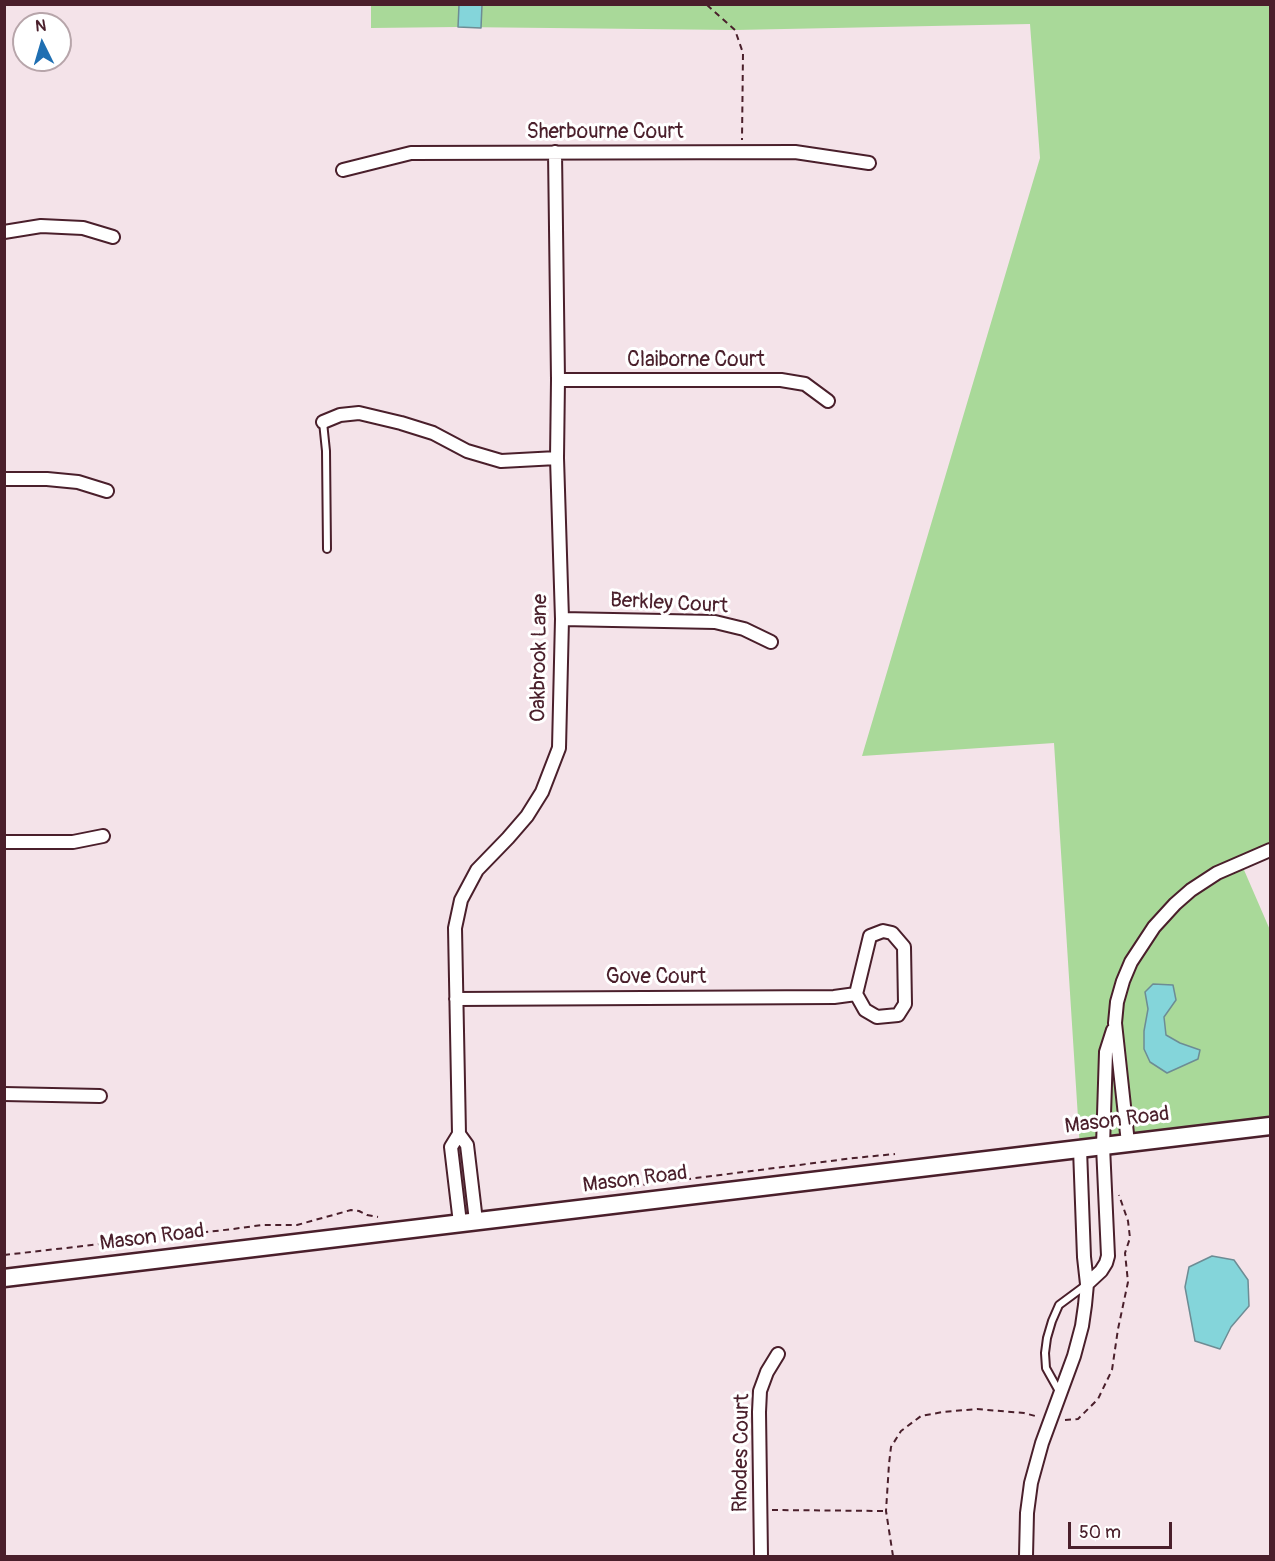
<!DOCTYPE html>
<style>
body{margin:0}
#map{position:relative;width:1275px;height:1561px;overflow:hidden;background:#f4e3e9;font-family:Pangolin,sans-serif}
canvas{display:block}
.frame{position:absolute;inset:0;border:6px solid #4a1f2b;pointer-events:none}
.north{position:absolute;left:12px;top:12px;width:60px;height:60px;box-sizing:border-box;background:#fff;border:2px solid #b7a5aa;border-radius:50%;rotate:355deg;font-size:16px;font-weight:700;line-height:24px;text-align:center;color:#4a1f2b}
.north::after{content:'';display:block;margin:auto;width:21px;height:27px;background:#1f6fb2;clip-path:polygon(50% 0,100% 100%,50% 72%,0 100%)}
.scale{position:absolute;left:1068px;top:1522px;width:104px;height:27px;box-sizing:border-box;border:3px solid #4a1f2b;border-top:0;padding-left:8px;font-size:18px;line-height:21px;white-space:nowrap;color:#4a1f2b;-webkit-text-stroke:4px #fff;paint-order:stroke}
</style>
<div id="map">
<canvas width="1275" height="1561"></canvas>
<div class="frame"></div>
<div class="north">N</div>
<div class="scale">50 m</div>
</div>
<script>
const g = document.querySelector('canvas').getContext('2d');
g.lineJoin = 'round';
function fillPath(path, color) {
  g.fillStyle = color;
  g.fill(path, 'evenodd');
}
function shape(rows) {
  const path = new Path2D();
  for (const r of rows) {
    path.moveTo(r[0], r[1]);
    for (let i = 2; i < r.length; i += 2) path.lineTo(r[i], r[i + 1]);
  }
  return path;
}
function trace(path, color, width, dash) {
  g.strokeStyle = color;
  g.lineWidth = width;
  g.lineCap = dash ? 'butt' : 'round';
  g.setLineDash(dash || []);
  g.stroke(path);
}
function write(font, color, halo, rows, align = 'center') {
  g.font = font + ' Pangolin,sans-serif';
  g.lineWidth = 6;
  g.setLineDash([]);
  g.textBaseline = 'middle';
  g.strokeStyle = halo;
  g.fillStyle = color;
  for (const [text, x, y, turn = 0] of rows) {
    g.save();
    g.translate(x, y);
    g.rotate((+turn || 0) * Math.PI / 180);
    g.textAlign = isNaN(turn) ? turn : align;
    if (halo) g.strokeText(text, 0, 0);
    g.fillText(text, 0, 0);
    g.restore();
  }
}
const green = shape([
 [371,5,1270,5,1270,850,1241,863,1270,930,1270,1126,1080,1149,1054,743,862,756,1040,158,1030,24,735,30,458,27,371,28]
]);
const water = shape([
 [459,5,482,5,481,28,458,27,459,5],
 [1153,984,1173,985,1176,1000,1164,1017,1166,1035,1180,1043,1200,1050,1198,1059,1167,1073,1150,1062,1144,1049,1144,1031,1148,1009,1145,992,1153,984],
 [1212,1256,1234,1260,1248,1280,1249,1306,1231,1327,1220,1349,1195,1341,1185,1287,1189,1267,1212,1256]
]);
const path = shape([
 [707,5,735,30,743,53,742,140],
 [633,1186,854,1158,895,1154],
 [4,1255,233,1229,262,1225,297,1225,351,1210,359,1211,367,1215,378,1217],
 [1065,1420,1078,1419,1098,1399,1112,1370,1118,1329,1128,1282,1125,1253,1130,1238,1128,1221,1119,1195],
 [772,1510,886,1511],
 [893,1556,886,1511,889,1464,891,1447,901,1431,921,1416,943,1412,977,1409,1024,1413,1039,1417]
]);
const service = shape([
 [323,422,326,451,327,549],
 [1060,1393,1046,1368,1045,1353,1047,1338,1052,1321,1059,1305,1086,1285]
]);
const minor = shape([
 [343,170,411,153,795,152,869,163],
 [4,232,41,226,83,228,113,237],
 [558,380,781,380,805,384,828,401],
 [323,422,340,415,359,413,401,423,433,433,467,451,501,461,557,458],
 [4,479,47,479,78,482,107,491],
 [562,619,715,622,744,629,771,642],
 [4,842,73,842,103,836],
 [456,999,834,997,856,994,865,1010,877,1017,898,1015,905,1004,904,947,892,933,883,931,870,936,856,994],
 [4,1094,100,1096],
 [459,1134,467,1145,476,1221],
 [1128,1143,1115,1023,1117,1002,1123,981,1131,962,1154,927,1175,904,1191,890,1217,873,1270,850],
 [460,1223,451,1147,459,1134,455,928,461,900,477,870,508,838,527,816,542,792,559,748,562,619,557,458,558,380,555,152],
 [1087,1284,1101,1271,1106,1263,1108,1256,1103,1146,1106,1052,1113,1030],
 [761,1556,759,1412,760,1391,767,1372,778,1354],
 [1026,1556,1027,1513,1031,1483,1042,1443,1074,1356,1082,1326,1085,1305,1087,1284,1084,1257,1080,1149]
]);
const secondary = shape([
 [4,1278,1270,1126]
]);
const streetNames = [
 ["Sherbourne Court",605,133],
 ["Claiborne Court",696,361],
 ["Berkley Court",669,604,3],
 ["Oakbrook Lane",540,658,-89],
 ["Gove Court",656,978],
 ["Mason Road",1117,1121,-7],
 ["Mason Road",635,1180,-7],
 ["Mason Road",152,1238,-7],
 ["Rhodes Court",742,1453,-89]
];
fillPath(green, '#a9d999');
fillPath(water, '#84d5da');
trace(water, '#6d8c94', 1.5);
trace(service, '#4a1f2b', 10);
trace(minor, '#4a1f2b', 16);
trace(secondary, '#4a1f2b', 21);
trace(path, '#4a1f2b', 2, [6, 4.5]);
trace(service, '#fff', 6);
trace(minor, '#fff', 12);
trace(secondary, '#fff', 16);
write('21px', '#4a1f2b', '#fff', streetNames);
</script>
